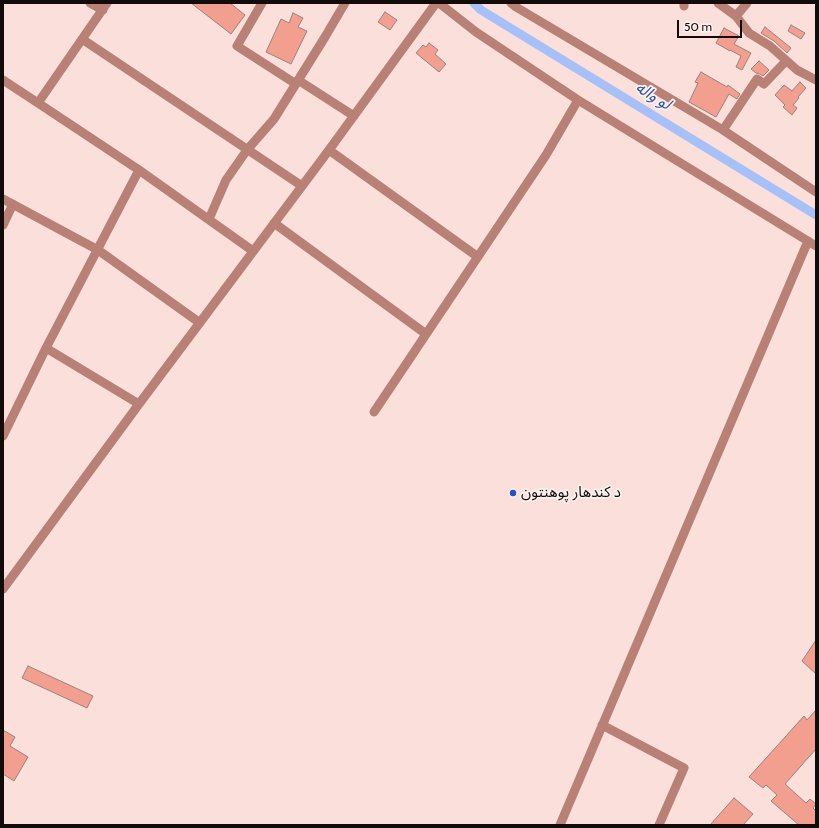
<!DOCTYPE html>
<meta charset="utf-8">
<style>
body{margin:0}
#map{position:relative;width:819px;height:828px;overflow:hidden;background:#fadfda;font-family:Cabin,sans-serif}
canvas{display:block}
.frame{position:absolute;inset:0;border:4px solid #130b09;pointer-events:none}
.scale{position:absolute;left:677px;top:20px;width:65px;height:18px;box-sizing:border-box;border:2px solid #130b09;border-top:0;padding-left:5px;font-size:12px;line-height:14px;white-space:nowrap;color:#130b09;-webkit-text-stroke:3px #fbf1ee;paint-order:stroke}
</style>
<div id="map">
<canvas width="819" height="828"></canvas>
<div class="frame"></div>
<div class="scale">50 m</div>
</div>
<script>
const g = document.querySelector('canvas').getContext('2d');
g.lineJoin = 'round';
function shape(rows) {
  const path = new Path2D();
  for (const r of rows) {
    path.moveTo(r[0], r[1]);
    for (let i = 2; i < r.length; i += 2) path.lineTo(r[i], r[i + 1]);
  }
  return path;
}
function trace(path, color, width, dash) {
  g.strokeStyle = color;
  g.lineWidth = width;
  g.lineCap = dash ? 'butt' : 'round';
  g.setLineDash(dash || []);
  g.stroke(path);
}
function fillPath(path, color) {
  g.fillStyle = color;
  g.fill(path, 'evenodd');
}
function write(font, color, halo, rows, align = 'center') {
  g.font = font + ' Cabin,"Noto Sans Arabic",sans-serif';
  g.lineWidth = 3.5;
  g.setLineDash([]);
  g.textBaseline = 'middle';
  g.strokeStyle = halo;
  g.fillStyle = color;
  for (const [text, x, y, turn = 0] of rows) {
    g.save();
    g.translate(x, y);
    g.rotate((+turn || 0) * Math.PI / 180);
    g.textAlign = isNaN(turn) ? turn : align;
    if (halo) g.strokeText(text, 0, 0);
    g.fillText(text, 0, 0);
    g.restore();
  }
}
const canal = shape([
 [474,3,481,10,816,215]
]);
const building = shape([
 [191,3,230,3,245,15,231,34,191,3],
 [385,12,397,20,390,30,378,22,385,12],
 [293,13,303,18,298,27,307,31,291,64,266,52,281,19,289,23,293,13],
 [791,25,805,33,801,39,788,31,791,25],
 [765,27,791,48,787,53,774,41,761,33,765,27],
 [724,28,739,36,734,44,751,53,742,70,736,67,741,56,730,50,730,51,716,43,724,28],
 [429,43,438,50,435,54,446,64,439,72,416,53,423,45,426,47,429,43],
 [759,61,769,70,763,76,760,74,756,73,751,69,759,61],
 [701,72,727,87,728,85,740,94,737,99,729,94,716,117,689,102,698,83,695,82,701,72],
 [800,82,806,88,798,97,799,98,793,105,797,108,792,115,783,107,785,105,775,95,784,85,792,91,800,82],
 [816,640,816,674,802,661,816,640],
 [28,666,93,696,87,708,22,678,28,666],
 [816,710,816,749,785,784,806,803,810,799,816,804,813,808,816,811,816,825,799,825,771,801,777,795,766,785,763,788,749,777,804,716,807,720,816,710],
 [3,730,15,737,10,746,28,757,14,781,3,774,3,730],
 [734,798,753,814,743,825,710,825,734,798]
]);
const minor = shape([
 [90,3,103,10],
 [262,3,237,46,296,84],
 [439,3,476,32,578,100,816,246],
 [511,3,516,7,723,130,816,192],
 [684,3,684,6],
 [718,3,736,16,749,33,770,46,797,70,816,80],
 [736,16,747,3],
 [82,39,302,186],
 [3,80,38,103,139,170,253,251],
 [298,80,354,116],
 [38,103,107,3],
 [723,130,757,79,764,84,786,61],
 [329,150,478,257],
 [3,199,98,250,200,323],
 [209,219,226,180,247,150,274,119,325,37,345,3],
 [274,223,426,334],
 [3,225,13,204],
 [46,348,139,404],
 [374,412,546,155,578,100],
 [3,436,46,348,139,170],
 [3,589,139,404,329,150,436,3],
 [602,725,684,768,659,825],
 [560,825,808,241]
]);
const markers = [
 [513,493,4,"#2752c1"]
];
const poiNames = [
 ["د کندهار پوهنتون",521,493]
];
const waterNames = [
 ["لو واله",653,96,32]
];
trace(canal, '#a7c1f8', 9);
fillPath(building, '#f39f90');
trace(building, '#9a827d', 1);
trace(minor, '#b98075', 9);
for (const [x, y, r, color] of markers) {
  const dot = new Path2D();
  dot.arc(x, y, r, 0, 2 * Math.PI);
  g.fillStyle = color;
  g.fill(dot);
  trace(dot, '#fbf1ee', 1.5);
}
write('15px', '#130b09', '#fbf1ee', poiNames, 'left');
write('italic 16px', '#2f519f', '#fbf1ee', waterNames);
</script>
